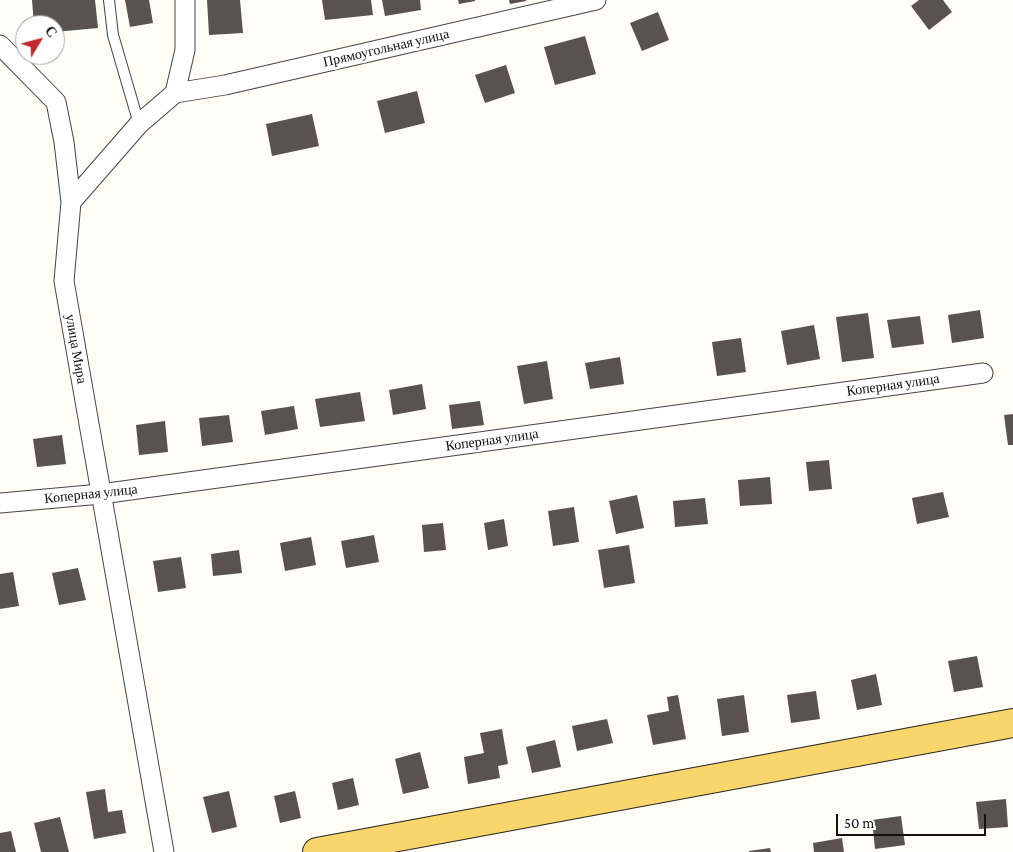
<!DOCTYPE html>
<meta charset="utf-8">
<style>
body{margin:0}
#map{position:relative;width:1013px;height:852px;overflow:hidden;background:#fffdf5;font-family:"Crimson Pro",serif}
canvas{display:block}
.north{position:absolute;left:15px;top:15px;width:50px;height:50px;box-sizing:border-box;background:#fff;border:1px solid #a0a0a0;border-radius:50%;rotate:53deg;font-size:14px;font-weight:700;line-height:20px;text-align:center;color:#111}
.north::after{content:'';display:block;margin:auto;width:18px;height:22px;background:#c4262e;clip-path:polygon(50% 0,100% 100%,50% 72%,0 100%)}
.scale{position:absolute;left:836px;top:814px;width:150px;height:22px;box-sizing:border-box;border:2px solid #111;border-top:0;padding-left:6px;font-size:15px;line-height:18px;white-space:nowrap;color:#111;-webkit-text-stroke:4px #fff;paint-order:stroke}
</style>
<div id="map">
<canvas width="1013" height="852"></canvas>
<div class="north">С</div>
<div class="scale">50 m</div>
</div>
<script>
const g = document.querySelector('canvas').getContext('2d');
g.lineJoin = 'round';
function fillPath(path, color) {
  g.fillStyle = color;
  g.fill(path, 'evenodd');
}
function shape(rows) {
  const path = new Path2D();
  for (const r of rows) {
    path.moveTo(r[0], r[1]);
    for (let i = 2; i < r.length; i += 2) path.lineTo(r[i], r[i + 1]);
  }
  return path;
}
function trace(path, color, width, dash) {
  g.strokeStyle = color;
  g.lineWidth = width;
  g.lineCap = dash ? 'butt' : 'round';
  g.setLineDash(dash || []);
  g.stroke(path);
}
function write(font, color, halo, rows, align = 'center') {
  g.font = font + ' "Crimson Pro",serif';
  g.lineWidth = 5;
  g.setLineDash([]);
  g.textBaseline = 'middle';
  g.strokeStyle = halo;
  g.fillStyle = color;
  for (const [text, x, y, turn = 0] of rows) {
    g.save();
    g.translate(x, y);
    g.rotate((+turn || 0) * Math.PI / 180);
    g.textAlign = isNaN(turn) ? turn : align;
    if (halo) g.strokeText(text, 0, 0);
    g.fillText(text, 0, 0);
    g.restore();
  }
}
const building = shape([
 [32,0,95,0,98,28,55,32,55,25,34,25],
 [125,0,149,0,153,23,130,27],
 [207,0,240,0,243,33,209,35],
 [322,0,371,0,373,15,325,20],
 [382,0,420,0,421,10,385,16],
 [458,0,475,0,475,1,459,4],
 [509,0,526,0,526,1,510,4],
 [919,0,943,0,952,12,929,30,911,6],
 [658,12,669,40,642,51,630,23],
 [585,36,596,74,555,85,544,47],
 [506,65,515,93,485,103,475,75],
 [417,91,425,123,385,133,377,101],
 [312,114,319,146,272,156,266,124],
 [980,310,984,338,952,343,948,315],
 [868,313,874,358,842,362,836,317],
 [920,316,924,344,892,348,887,320],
 [814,325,820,359,787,365,781,331],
 [741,338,746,372,717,376,712,342],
 [620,357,624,384,590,389,585,363],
 [547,361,553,399,524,404,517,366],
 [422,384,426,409,393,415,389,390],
 [360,392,365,421,320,427,315,399],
 [480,401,484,425,452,429,449,405],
 [294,406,298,429,265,435,261,411],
 [1013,414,1013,445,1008,445,1004,415],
 [229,415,233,442,202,446,199,418],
 [165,421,168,452,139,455,136,425],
 [62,435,66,464,37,467,33,439],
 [829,460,832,489,809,491,806,462],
 [770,477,772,504,740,506,738,480],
 [943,492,949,517,917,524,912,498],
 [637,495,644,528,616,534,609,501],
 [705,498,708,524,675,527,673,501],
 [574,507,579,542,553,546,548,511],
 [504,519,508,546,488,550,484,523],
 [443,523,446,550,424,552,422,525],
 [374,535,379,562,346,568,341,541],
 [311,537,316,565,285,571,280,543],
 [629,545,635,583,604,588,598,550],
 [239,550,242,573,213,576,211,554],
 [181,557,186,588,158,592,153,561],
 [78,568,86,600,59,605,52,573],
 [13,572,19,606,0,609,0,574],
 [977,656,983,687,954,692,948,661],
 [876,674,882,705,857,710,851,680],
 [816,691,820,719,791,723,787,695],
 [678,695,686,739,653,745,647,715,669,711,667,697],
 [744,695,749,732,722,736,717,699],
 [607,719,613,743,577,751,572,726],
 [502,729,508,764,498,766,500,778,468,784,464,757,484,753,480,733],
 [555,740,561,767,532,773,526,747],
 [420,752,429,788,403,794,395,759],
 [353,778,359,805,338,810,332,783],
 [105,789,108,812,122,810,126,833,94,839,86,792],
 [229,791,237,827,212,833,203,797],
 [295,791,301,818,280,823,274,796],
 [1006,799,1008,827,979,829,976,802],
 [901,816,905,845,875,849,872,820],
 [60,817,69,852,41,852,34,823],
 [11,831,16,852,0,852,0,833],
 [842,838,844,852,814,852,813,843],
 [770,848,771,852,749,852,749,851]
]);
const lane = shape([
 [109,0,113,35,139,124]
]);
const street = shape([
 [0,45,56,102,64,142,71,202],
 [175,93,225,85,596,0],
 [0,503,101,494,983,373],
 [164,852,64,281,71,202,139,124,175,93,185,50,185,0]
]);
const primary = shape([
 [317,852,1013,723]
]);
const streetNames = [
 ["Прямоугольная улица",386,48,-13],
 ["улица Мира",76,349,80],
 ["Коперная улица",893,385,-8],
 ["Коперная улица",492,440,-8],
 ["Коперная улица",91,494,-6]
];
fillPath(building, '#5a524d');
trace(lane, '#444', 12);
trace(street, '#444', 21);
trace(primary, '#222', 30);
trace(lane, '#fff', 10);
trace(street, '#fff', 19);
trace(primary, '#f9d66b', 28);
write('14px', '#111', '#fff', streetNames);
</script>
